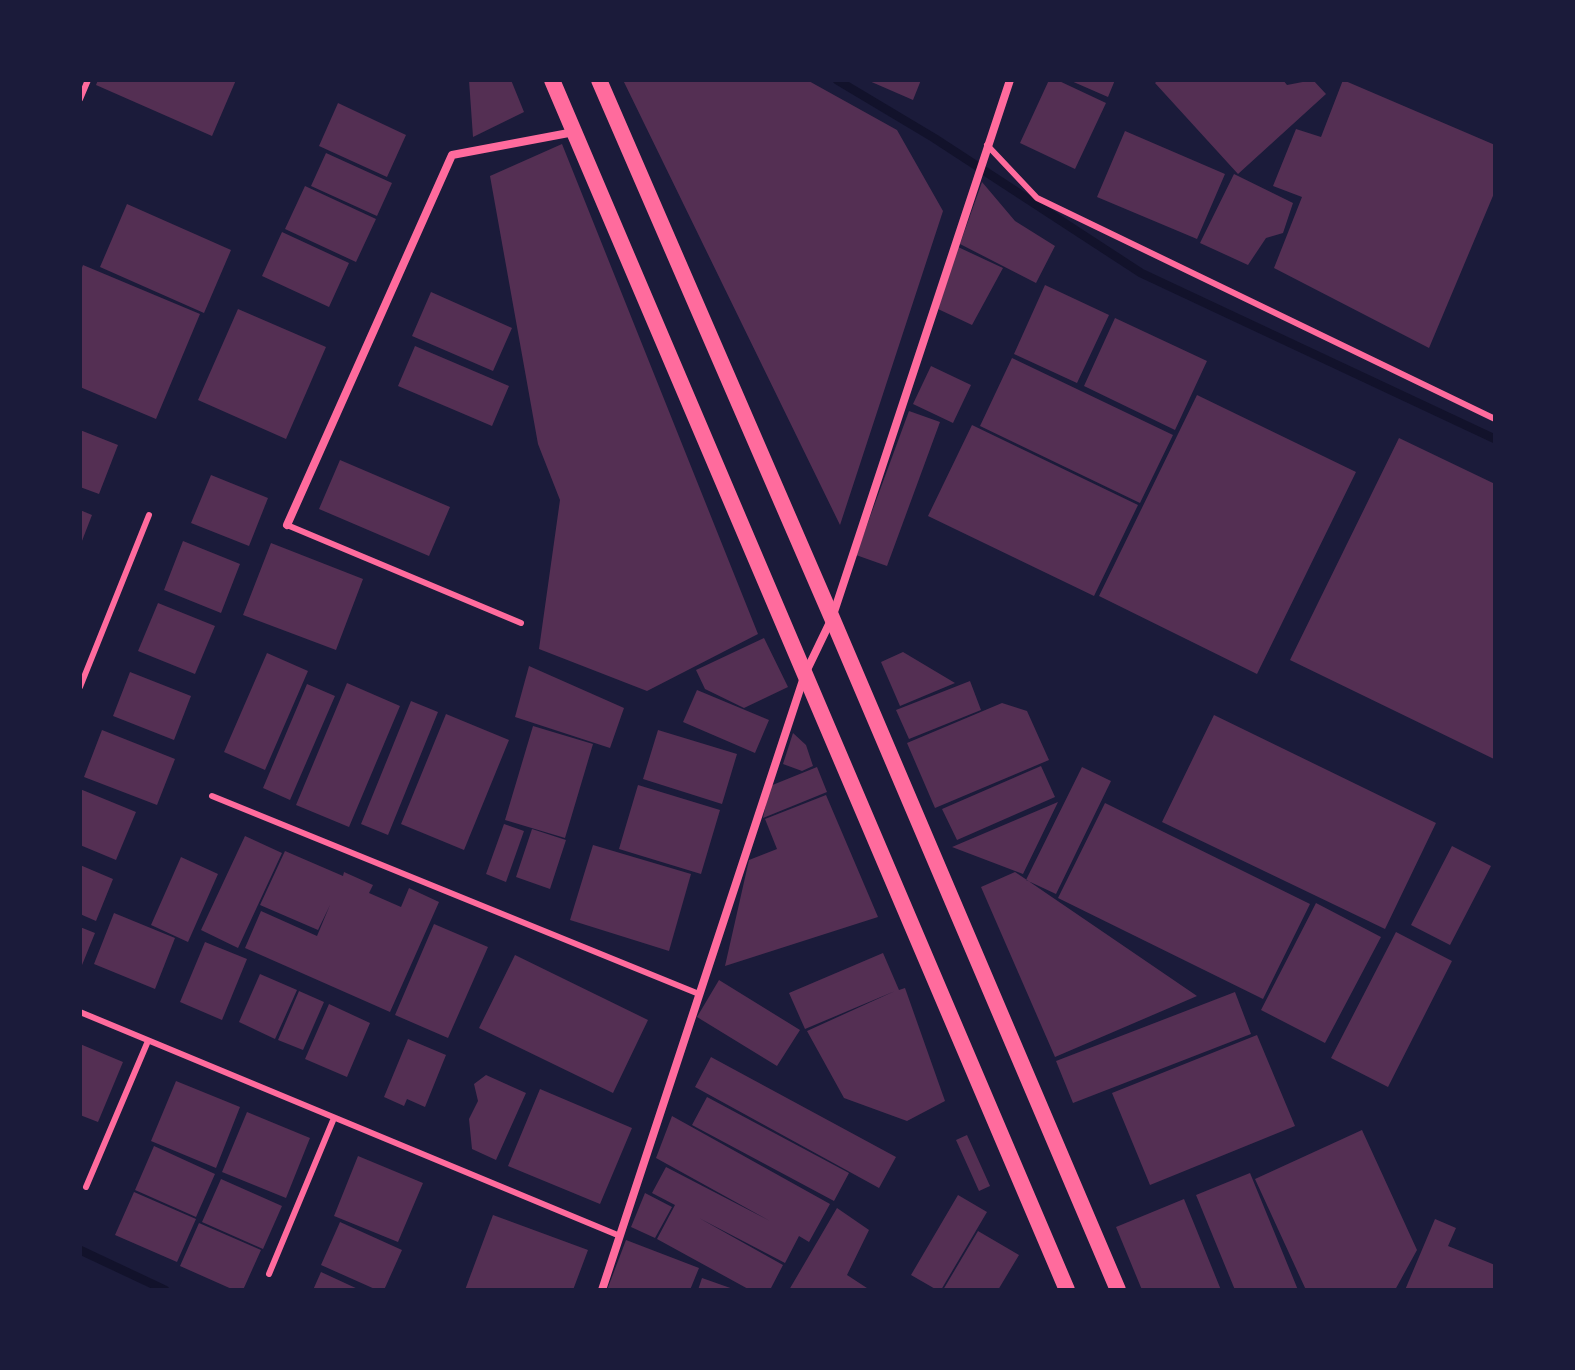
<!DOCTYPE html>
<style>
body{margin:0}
#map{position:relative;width:1575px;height:1370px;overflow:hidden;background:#1b1b3a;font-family:"Sofia Sans Condensed",sans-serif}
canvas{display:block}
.frame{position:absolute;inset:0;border:82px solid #1b1b3a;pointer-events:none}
</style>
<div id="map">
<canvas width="1575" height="1370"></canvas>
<div class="frame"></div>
</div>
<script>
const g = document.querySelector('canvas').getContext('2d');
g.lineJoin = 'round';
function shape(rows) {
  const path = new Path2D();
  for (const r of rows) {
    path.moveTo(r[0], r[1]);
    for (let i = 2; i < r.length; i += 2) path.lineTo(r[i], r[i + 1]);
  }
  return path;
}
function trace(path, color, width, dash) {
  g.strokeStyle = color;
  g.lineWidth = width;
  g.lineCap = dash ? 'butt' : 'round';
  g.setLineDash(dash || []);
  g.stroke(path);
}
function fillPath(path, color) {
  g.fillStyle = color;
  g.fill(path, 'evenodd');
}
const stream = shape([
 [837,80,934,138,1141,273,1495,439],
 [80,1250,165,1290]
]);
const building = shape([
 [98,80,236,80,212,136,96,85],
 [469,80,511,80,524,112,473,137],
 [623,80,807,80,897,130,943,211,840,525],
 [867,80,921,80,913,100],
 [1049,80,1057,80,1106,103,1075,169,1020,143],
 [1069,80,1115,80,1108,97],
 [1158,80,1283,80,1287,85,1313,80,1326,94,1238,174,1155,83],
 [1343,80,1495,145,1495,191,1429,348,1274,268,1302,197,1273,186,1296,129,1321,137],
 [338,103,406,135,387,177,319,146],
 [1125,131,1225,174,1197,239,1097,197],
 [562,144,758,634,647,691,539,649,560,500,538,444,490,176],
 [326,153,392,183,377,216,311,186],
 [1234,174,1293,203,1283,233,1266,238,1248,265,1200,243],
 [982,182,1015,221,1055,246,1036,283,960,244],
 [305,186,376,219,356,262,285,229],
 [127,204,231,250,204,313,100,267],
 [282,232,349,263,329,307,262,276],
 [958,247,1003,268,972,325,938,309],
 [83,265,200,314,156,419,80,387,80,273],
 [1045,285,1109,315,1077,383,1014,354],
 [431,292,512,328,493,371,412,336],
 [238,309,326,347,286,439,198,400],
 [1115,318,1207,361,1175,430,1084,386],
 [415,346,509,386,492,426,398,386],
 [1012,358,1173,435,1140,503,980,426],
 [931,366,971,385,953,423,913,404],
 [1197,395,1356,472,1257,674,1099,596],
 [909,411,940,422,887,566,856,555],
 [972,425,1138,505,1094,596,928,516],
 [80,430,118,445,99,494,80,487],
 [1399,438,1495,484,1494,759,1290,660],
 [340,460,450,507,429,556,319,509],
 [211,475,268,498,249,546,191,523],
 [80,510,92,515,80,546],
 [183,541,240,564,221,613,164,590],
 [271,543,363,579,336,650,243,615],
 [158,603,215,626,195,674,138,651],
 [764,638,788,687,744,708,705,689,696,670],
 [903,652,955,683,900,706,881,662],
 [267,653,308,671,265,770,224,752],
 [529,666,624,708,610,748,515,717],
 [130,672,191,696,174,740,113,716],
 [970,681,981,710,909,739,896,710],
 [347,683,400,706,349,827,296,805],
 [307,684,335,696,290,800,263,788],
 [697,690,769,720,755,753,683,722],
 [411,701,438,712,388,835,361,824],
 [1002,703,1027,711,1049,760,935,808,907,743],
 [446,714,509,740,464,850,401,824],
 [1214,715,1436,823,1385,929,1162,822],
 [533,726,593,744,565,838,505,820],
 [102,730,175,759,157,805,84,777],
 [658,730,737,754,722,804,643,779],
 [793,733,806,745,813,766,802,771,783,764],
 [1041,766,1055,797,957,840,942,809],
 [817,767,827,792,763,818,770,786],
 [1082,767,1111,781,1056,894,1026,880],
 [638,785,720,810,701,874,619,849],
 [80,789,136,812,116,860,80,845],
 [826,795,878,917,725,966,749,860,777,849,765,819],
 [1058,802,1023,874,952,847],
 [1105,803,1310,904,1263,999,1058,898],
 [504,824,524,831,506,882,486,874],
 [532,829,566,840,550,889,516,877],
 [245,836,282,853,238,948,201,930],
 [593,845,691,874,669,951,570,920],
 [1452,846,1491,866,1450,945,1411,925],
 [285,851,343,876,344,872,373,885,369,893,401,907,409,888,439,902,390,1012,245,948,261,911,317,936,330,905,318,930,260,905],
 [181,857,218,874,188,942,151,925],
 [80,865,113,879,96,921,80,914],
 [1015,872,1024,878,1197,996,1055,1057,981,887],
 [1316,903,1381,937,1325,1043,1261,1010],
 [114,913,175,938,155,989,94,964],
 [434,924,488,947,448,1038,395,1015],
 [80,927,95,933,80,970],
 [1396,932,1452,961,1388,1087,1331,1058],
 [205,942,247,959,222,1020,180,1002],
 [883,953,899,990,905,988,945,1101,907,1121,844,1098,807,1031,895,991,805,1029,789,993],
 [515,955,648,1020,613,1093,479,1028],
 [260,974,297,990,275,1039,239,1022],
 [719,980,800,1030,777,1066,697,1017],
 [299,991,324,1002,303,1050,278,1040],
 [1235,992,1251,1034,1073,1103,1056,1061],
 [329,1004,370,1023,347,1077,305,1059],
 [1257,1035,1295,1126,1150,1185,1112,1093],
 [408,1039,446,1055,425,1107,407,1099,404,1106,384,1097],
 [80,1044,123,1062,98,1122,80,1115],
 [711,1057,896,1157,879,1188,695,1087],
 [486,1075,526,1093,496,1160,472,1149,469,1119,478,1101,474,1084],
 [176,1081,240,1107,216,1168,151,1141],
 [540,1089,632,1128,600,1204,508,1166],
 [707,1097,849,1173,834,1201,692,1125],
 [247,1112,310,1138,286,1198,222,1172],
 [672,1116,830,1204,809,1242,799,1236,785,1263,699,1218,783,1265,770,1290,750,1290,657,1239,675,1205,652,1193,666,1167,770,1221,656,1158],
 [1362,1130,1417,1250,1395,1290,1306,1290,1255,1179],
 [967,1135,990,1186,979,1191,956,1140],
 [154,1146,215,1174,196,1217,135,1190],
 [358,1156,423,1183,398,1242,334,1216],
 [1250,1173,1298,1290,1235,1290,1196,1195],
 [221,1179,282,1206,263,1249,202,1222],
 [134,1192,196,1219,177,1262,115,1235],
 [645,1193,672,1207,655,1238,631,1227],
 [958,1195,987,1212,941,1290,937,1290,911,1275],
 [1184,1199,1221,1290,1142,1290,1116,1227],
 [837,1208,869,1230,847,1275,870,1290,789,1290],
 [493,1215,588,1250,573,1290,465,1290],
 [1435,1219,1456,1228,1448,1246,1495,1265,1495,1290,1405,1290],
 [340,1222,402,1250,384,1290,377,1290,321,1265],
 [199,1223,261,1250,243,1290,234,1290,180,1266],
 [978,1231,1019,1255,998,1290,943,1290],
 [626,1240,699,1268,690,1290,607,1290],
 [321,1272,360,1290,313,1290],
 [702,1278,736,1290,698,1290]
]);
const service = shape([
 [80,99,88,80],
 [987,145,1037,198,1495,419],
 [287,525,521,623],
 [80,687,149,515],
 [212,796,699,994],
 [80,1012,620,1236],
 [86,1187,148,1041],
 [269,1274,334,1118]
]);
const minor = shape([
 [287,525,452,155,574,132],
 [602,1290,805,674,832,618,1010,80]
]);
const secondary = shape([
 [552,80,1067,1290],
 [599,80,832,618,1118,1290]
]);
trace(stream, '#12122b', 9);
fillPath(building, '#542f53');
trace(service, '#ff6b9d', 6);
trace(minor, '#ff6b9d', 8);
trace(secondary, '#ff6b9d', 16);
</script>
